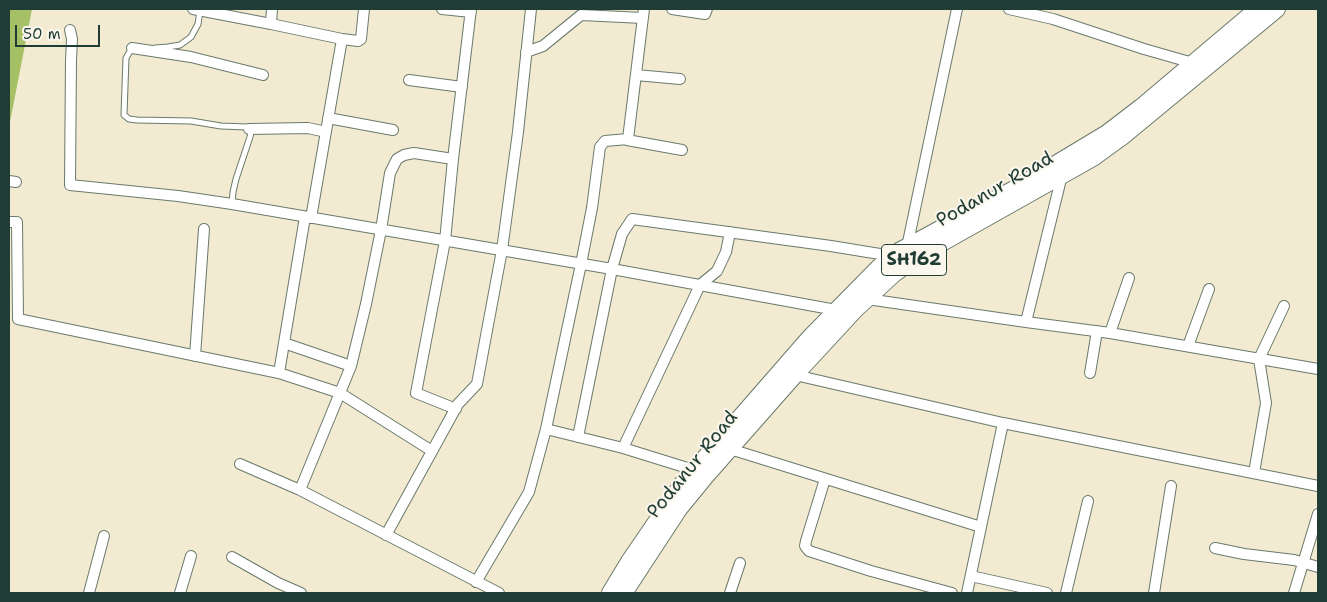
<!DOCTYPE html>
<style>
body{margin:0}
#map{position:relative;width:1327px;height:602px;overflow:hidden;background:#f3ead2;font-family:"Shantell Sans",sans-serif}
canvas{display:block}
.frame{position:absolute;inset:0;border:10px solid #1f3d34;pointer-events:none}
.scale{position:absolute;left:15px;top:25px;width:85px;height:22px;box-sizing:border-box;border:2px solid #1f3d34;border-top:0;padding-left:6px;font-size:15px;line-height:18px;white-space:nowrap;color:#1f3d34;-webkit-text-stroke:4px #fbf7ec;paint-order:stroke}
</style>
<div id="map">
<canvas width="1327" height="602"></canvas>
<div class="frame"></div>
<div class="scale">50 m</div>
</div>
<script>
const g = document.querySelector('canvas').getContext('2d');
g.lineJoin = 'round';
function fillPath(path, color) {
  g.fillStyle = color;
  g.fill(path, 'evenodd');
}
function shape(rows) {
  const path = new Path2D();
  for (const r of rows) {
    path.moveTo(r[0], r[1]);
    for (let i = 2; i < r.length; i += 2) path.lineTo(r[i], r[i + 1]);
  }
  return path;
}
function trace(path, color, width, dash) {
  g.strokeStyle = color;
  g.lineWidth = width;
  g.lineCap = dash ? 'butt' : 'round';
  g.setLineDash(dash || []);
  g.stroke(path);
}
function write(font, color, halo, rows, align = 'center') {
  g.font = font + ' "Shantell Sans",sans-serif';
  g.lineWidth = 4;
  g.setLineDash([]);
  g.textBaseline = 'middle';
  g.strokeStyle = halo;
  g.fillStyle = color;
  for (const [text, x, y, turn = 0] of rows) {
    g.save();
    g.translate(x, y);
    g.rotate((+turn || 0) * Math.PI / 180);
    g.textAlign = isNaN(turn) ? turn : align;
    if (halo) g.strokeText(text, 0, 0);
    g.fillText(text, 0, 0);
    g.restore();
  }
}
const green = shape([
 [9,9,32,9,10,122,9,122]
]);
const service = shape([
 [134,48,132,48,126,58,124,115,129,119,137,120,191,121,221,126,247,127,249,129,251,132,250,137,236,179,233,192,232,204],
 [155,48,168,47,180,45,191,37,198,24,200,11]
]);
const minor = shape([
 [193,9,271,24],
 [272,9,271,24,342,39,311,218],
 [442,9,471,12],
 [672,9,705,14,707,9],
 [1009,9,1053,19,1144,49,1193,63],
 [70,30,72,39,71,60,70,185,178,196,232,204,612,269,836,310,839,312],
 [342,39,358,41,361,39,364,9],
 [132,48,191,57,263,75],
 [526,52,543,46,581,15,643,18],
 [636,75,680,79],
 [409,80,462,87],
 [328,118,393,130],
 [249,129,308,128,326,132],
 [627,140,682,150],
 [453,159,414,153,404,155,397,159,390,173,381,230,366,304,351,366,300,490,499,593],
 [9,181,16,182],
 [9,222,17,222,18,319,279,373,305,217],
 [907,247,957,9],
 [867,299,1026,322,1110,333,1318,369],
 [1026,322,1062,175],
 [1110,333,1129,278],
 [284,343,351,366],
 [1188,346,1209,289],
 [195,356,204,229],
 [279,373,340,393,432,451],
 [1090,373,1097,331],
 [795,375,1003,423,967,593],
 [456,409,416,393,445,241,453,159,471,9],
 [1003,423,1318,486],
 [546,429,623,448,694,470],
 [578,437,612,269,622,234,632,219,831,246,892,256],
 [623,448,700,285,717,271,726,252,730,232],
 [730,449,981,527],
 [240,464,300,490],
 [1254,473,1266,403,1259,359,1284,306],
 [825,479,806,541,805,546,809,551,871,571,952,593],
 [386,535,458,404,477,384,502,250,518,132,531,9],
 [1215,548,1244,554,1294,560,1318,567],
 [232,557,278,583,301,593],
 [971,576,1047,593],
 [476,582,529,492,546,429,581,264,592,208,600,147,605,141,628,139,644,9],
 [89,593,104,536],
 [180,593,191,556],
 [730,593,740,563],
 [1066,593,1088,501],
 [1154,593,1171,486],
 [1294,593,1318,514]
]);
const primary = shape([
 [610,593,630,560,682,484,811,336,878,268,899,251,1014,189,1107,133,1141,107,1257,9],
 [624,593,679,509,706,476,795,375,856,309,894,274,917,257,1093,158,1122,137,1277,9]
]);
const shields = [
 [914,260,65]
];
const shieldNames = [
 ["SH162",914,260]
];
const streetNames = [
 ["Podanur Road",995,190,-30],
 ["Podanur Road",693,465,-51]
];
fillPath(green, '#a6c066');
trace(service, '#697a6b', 7);
trace(minor, '#697a6b', 12);
trace(primary, '#697a6b', 18);
trace(service, '#fff', 5);
trace(minor, '#fff', 10);
trace(primary, '#fff', 16);
for (const [x, y, w] of shields) {
  const box = new Path2D();
  box.roundRect(x - w / 2, y - 15.5, w, 31, 4);
  g.fillStyle = '#fbf7ec';
  g.fill(box);
  trace(box, '#1f3d34', 1);
}
write('bold 18px', '#1f3d34', null, shieldNames);
write('19px', '#1f3d34', '#fbf7ec', streetNames);
</script>
